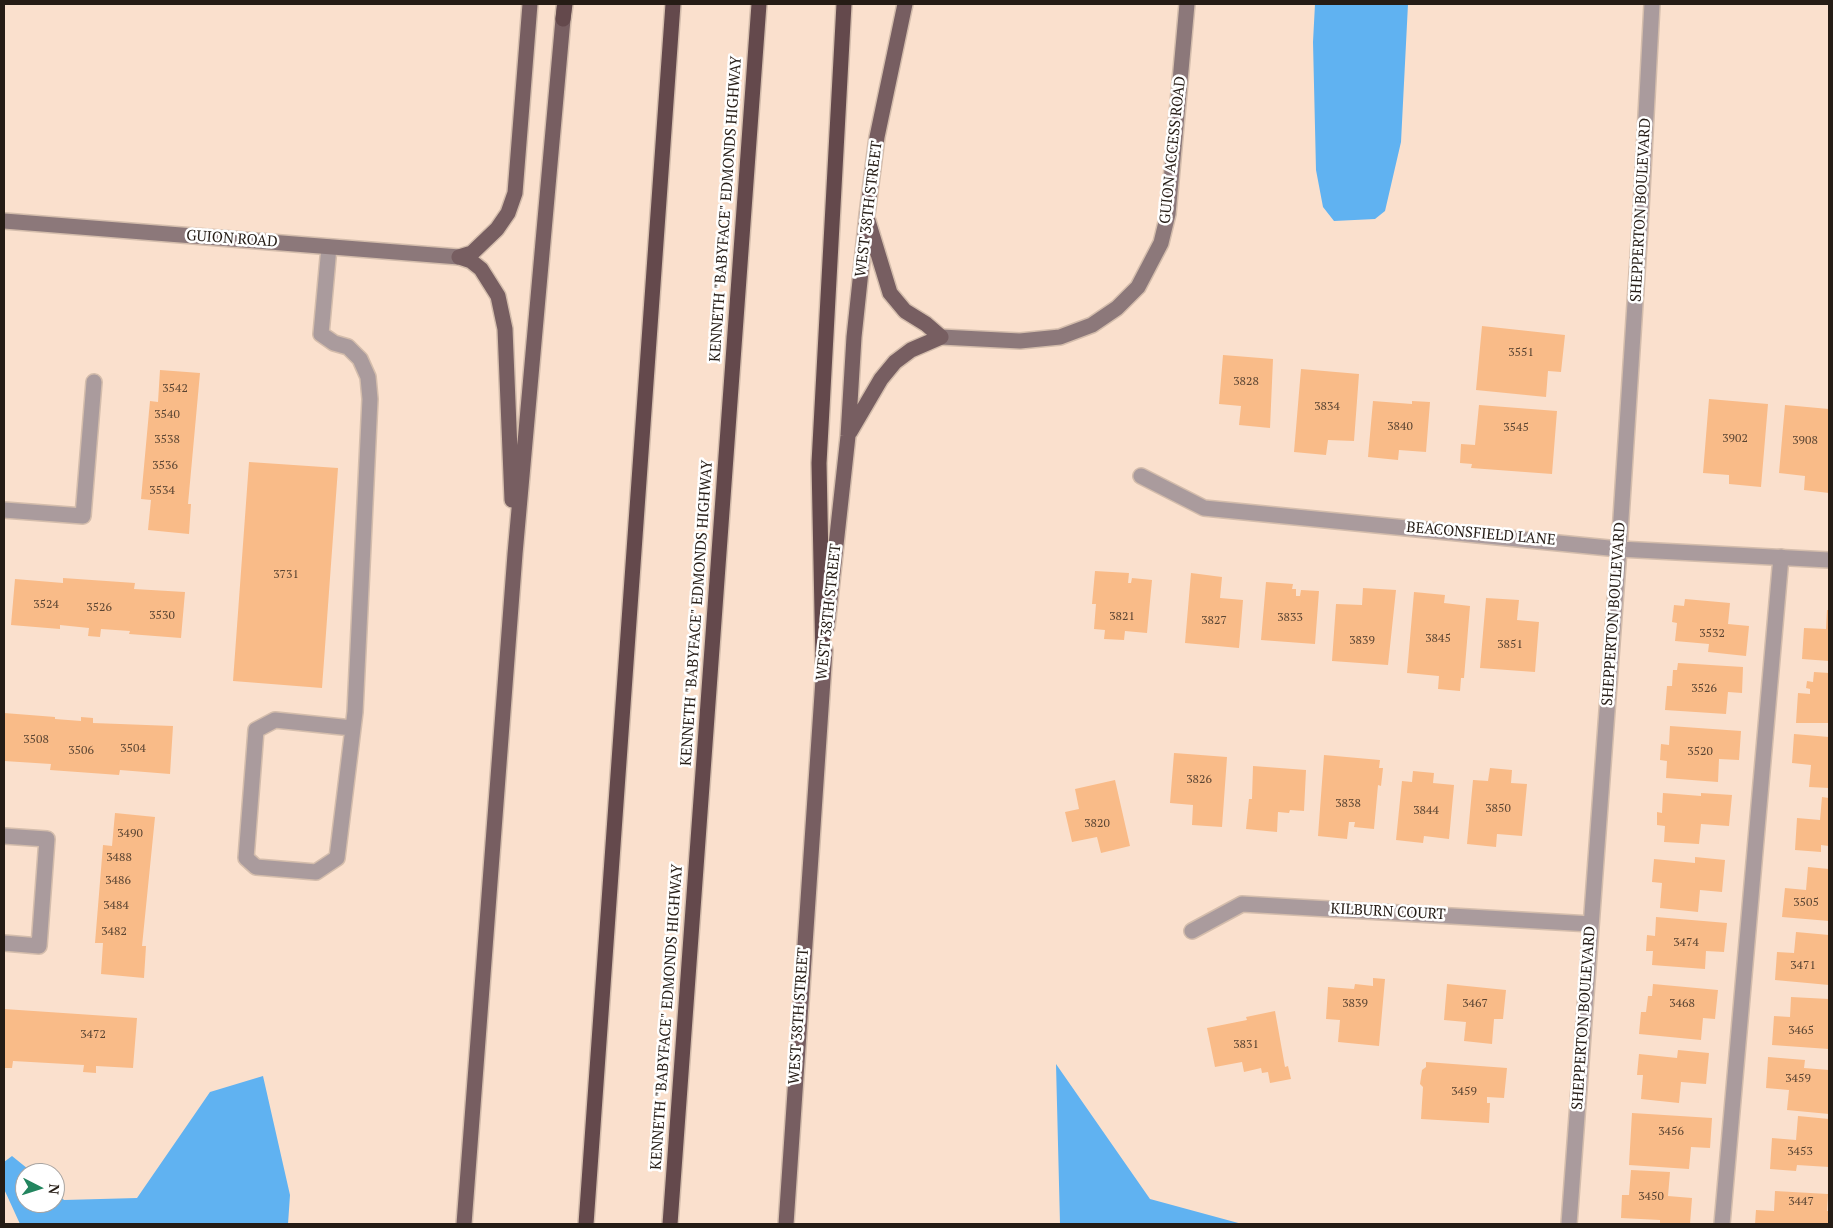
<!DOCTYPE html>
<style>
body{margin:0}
#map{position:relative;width:1833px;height:1228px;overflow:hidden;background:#fae0cd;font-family:"PT Serif",serif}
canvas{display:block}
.frame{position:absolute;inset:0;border:5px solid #251c15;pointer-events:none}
.north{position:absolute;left:15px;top:1163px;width:50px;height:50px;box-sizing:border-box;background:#fff;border:1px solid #a8a4a1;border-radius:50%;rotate:95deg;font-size:14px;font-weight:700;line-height:20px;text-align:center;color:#251c15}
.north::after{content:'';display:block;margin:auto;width:18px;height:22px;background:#23855f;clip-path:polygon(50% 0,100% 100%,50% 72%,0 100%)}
</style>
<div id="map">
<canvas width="1833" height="1228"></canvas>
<div class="frame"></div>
<div class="north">N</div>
</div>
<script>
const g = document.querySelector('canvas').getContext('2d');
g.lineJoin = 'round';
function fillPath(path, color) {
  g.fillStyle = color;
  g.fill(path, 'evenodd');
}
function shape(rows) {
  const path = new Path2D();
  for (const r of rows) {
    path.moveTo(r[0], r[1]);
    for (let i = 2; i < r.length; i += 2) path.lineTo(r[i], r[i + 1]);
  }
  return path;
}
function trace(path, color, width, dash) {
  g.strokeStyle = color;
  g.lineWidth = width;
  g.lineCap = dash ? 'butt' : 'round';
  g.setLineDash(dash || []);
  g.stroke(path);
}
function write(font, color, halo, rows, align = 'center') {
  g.font = font + ' "PT Serif",serif';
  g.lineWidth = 5;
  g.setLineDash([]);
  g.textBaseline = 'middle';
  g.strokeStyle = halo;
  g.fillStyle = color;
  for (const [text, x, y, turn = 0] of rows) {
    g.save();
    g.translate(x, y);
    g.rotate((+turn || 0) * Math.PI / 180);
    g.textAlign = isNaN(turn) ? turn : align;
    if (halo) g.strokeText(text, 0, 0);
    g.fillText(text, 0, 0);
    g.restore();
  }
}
const water = shape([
 [1315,4,1408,4,1401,142,1385,211,1375,219,1334,221,1323,207,1316,170,1313,42],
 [1056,1064,1150,1199,1242,1224,1060,1224],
 [263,1076,290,1195,288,1224,20,1224,4,1189,4,1162,12,1156,33,1173,25,1173,25,1203,55,1203,55,1192,64,1200,137,1198,210,1092]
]);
const building = shape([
 [1482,326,1565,335,1561,372,1548,371,1546,397,1476,390],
 [1223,355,1273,359,1270,428,1239,425,1241,406,1219,404],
 [1301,369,1359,374,1354,441,1328,440,1326,455,1294,452],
 [160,370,200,373,188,504,191,504,189,534,148,530,151,500,141,499,150,401,158,402],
 [1709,399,1768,404,1761,487,1729,484,1729,475,1703,473],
 [1373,401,1412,404,1412,401,1430,402,1426,452,1399,450,1398,460,1368,457],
 [1479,405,1557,411,1552,474,1471,468,1472,464,1460,463,1461,444,1475,445],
 [1785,405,1829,409,1829,493,1804,490,1805,476,1779,473],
 [249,462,338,468,322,688,233,681],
 [1095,571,1129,573,1128,583,1131,583,1132,578,1152,580,1147,633,1125,631,1124,640,1104,639,1105,630,1094,629,1096,604,1092,604],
 [1191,573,1222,577,1220,598,1243,600,1239,648,1185,643],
 [63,578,135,583,134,589,185,592,181,638,129,634,130,631,101,629,100,637,88,636,89,628,60,625,60,629,11,625,15,579,63,583],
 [1266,582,1293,584,1292,589,1296,589,1296,596,1300,596,1301,590,1319,591,1315,644,1261,640],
 [1363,588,1396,590,1388,665,1332,661,1336,604,1362,605],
 [1414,592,1445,595,1444,603,1470,606,1464,678,1461,678,1460,691,1438,689,1439,676,1407,673],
 [1486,598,1519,600,1517,620,1539,622,1535,672,1480,668],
 [1685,599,1730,603,1728,624,1749,626,1746,656,1708,652,1709,644,1675,641,1677,623,1672,622,1674,605,1684,606],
 [1827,610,1829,610,1829,661,1802,659,1804,628,1826,629],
 [1678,663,1743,667,1742,693,1728,692,1726,714,1665,710,1667,686,1672,686,1673,670,1677,670],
 [1814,672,1829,673,1829,723,1796,723,1798,693,1810,694,1810,689,1806,688,1807,681,1813,682],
 [4,713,55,717,55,719,81,721,81,717,93,718,93,723,173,726,170,774,120,770,119,775,50,770,51,764,4,761],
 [1670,726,1741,731,1739,760,1719,759,1718,782,1666,778,1667,761,1660,760,1661,744,1669,745],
 [1794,734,1829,737,1829,788,1809,787,1811,765,1792,763],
 [1174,753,1227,757,1222,827,1192,825,1193,805,1170,803],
 [1324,755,1380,760,1379,768,1383,768,1381,786,1378,785,1374,829,1354,827,1355,822,1349,822,1347,839,1318,836],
 [1253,766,1306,770,1304,811,1290,810,1289,813,1278,812,1277,832,1246,829,1249,799,1252,799],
 [1490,768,1512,770,1511,783,1527,784,1522,836,1497,834,1496,847,1467,844,1473,780,1488,781],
 [1413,771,1434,773,1433,783,1454,785,1449,839,1424,836,1423,843,1396,840,1402,781,1412,782],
 [1115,780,1130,846,1101,853,1097,837,1072,842,1065,812,1079,809,1075,789],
 [1663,793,1701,796,1701,793,1732,795,1729,826,1701,824,1699,844,1664,842,1665,826,1657,825,1657,812,1662,813],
 [1822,797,1829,798,1829,846,1821,845,1821,852,1795,850,1797,818,1820,820],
 [115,813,155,817,142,946,146,946,144,978,101,974,103,943,95,943,103,845,112,846],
 [1695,857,1725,860,1722,892,1700,890,1698,912,1660,908,1662,883,1652,882,1654,859,1695,863],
 [1808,867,1829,869,1829,921,1782,917,1785,888,1806,890],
 [1656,917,1727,923,1724,952,1706,951,1705,969,1652,965,1653,951,1646,951,1647,935,1655,936],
 [1796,932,1829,935,1829,985,1775,980,1777,952,1794,953],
 [1373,978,1385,979,1379,1046,1338,1042,1340,1020,1326,1019,1328,987,1354,989,1355,984,1373,986],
 [1447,984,1506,990,1503,1019,1494,1019,1492,1044,1464,1041,1466,1022,1444,1020],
 [1653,984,1718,990,1715,1019,1703,1018,1701,1040,1639,1034,1641,1012,1646,1012,1648,996,1652,996],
 [1791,997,1829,999,1829,1049,1772,1045,1774,1016,1790,1017],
 [4,1009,137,1018,133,1068,96,1066,96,1073,83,1072,84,1065,13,1061,12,1068,4,1068],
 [1275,1011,1285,1067,1288,1066,1291,1079,1270,1083,1268,1072,1262,1073,1261,1068,1244,1072,1242,1062,1215,1067,1207,1028,1247,1020,1246,1017],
 [1678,1050,1709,1053,1706,1084,1681,1082,1679,1103,1641,1099,1643,1075,1637,1075,1639,1054,1677,1058],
 [1768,1057,1805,1060,1804,1068,1829,1070,1829,1114,1787,1110,1789,1090,1766,1088],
 [1426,1062,1507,1068,1504,1098,1487,1097,1487,1103,1490,1103,1489,1123,1421,1119,1423,1087,1420,1084,1422,1070,1426,1067],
 [1632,1113,1712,1118,1710,1148,1691,1147,1689,1169,1629,1165],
 [1798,1116,1829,1119,1829,1167,1797,1165,1796,1171,1770,1169,1772,1138,1796,1140],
 [1631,1170,1670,1172,1668,1196,1692,1198,1690,1224,1660,1224,1660,1220,1621,1218,1622,1195,1629,1195],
 [1775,1191,1828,1194,1827,1211,1829,1211,1829,1224,1755,1224,1756,1210,1774,1211]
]);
const lane = shape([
 [329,247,321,334,334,343,348,347,360,359,368,377,370,399,355,712,337,858,316,872,256,867,246,858,256,730,275,720,352,728],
 [1722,1224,1781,557]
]);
const street = shape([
 [1141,476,1204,508,1619,549,1829,560],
 [4,510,83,516,94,382],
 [4,836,47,839,39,946,4,943],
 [1192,931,1242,904,1591,924],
 [1569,1224,1619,549,1640,227,1652,4]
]);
const secondary = shape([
 [4,221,459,257],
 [941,337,1020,341,1060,337,1092,325,1117,308,1138,287,1161,243,1168,214,1187,4]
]);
const primary = shape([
 [459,257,471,261,481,269,498,296,505,329,512,500],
 [459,257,472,253,497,229,508,213,515,193,530,4],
 [850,432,881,379,895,362,911,350,941,337,926,324,905,311,890,293,868,221],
 [827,627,848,436,854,337,867,215,877,137,905,4],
 [464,1224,515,554,564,8],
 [786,1224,825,650]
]);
const highway = shape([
 [563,19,565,4],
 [823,662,819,463,844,4],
 [586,1224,673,4],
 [670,1224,759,4]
]);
const numberNames = [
 ["3551",1521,353],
 ["3828",1246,382],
 ["3542",175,389],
 ["3834",1327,407],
 ["3540",167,415],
 ["3840",1400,427],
 ["3545",1516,428],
 ["3902",1735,439],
 ["3538",167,440],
 ["3908",1805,441],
 ["3536",165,466],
 ["3534",162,491],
 ["3731",286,575],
 ["3524",46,605],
 ["3526",99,608],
 ["3530",162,616],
 ["3821",1122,617],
 ["3833",1290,618],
 ["3827",1214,621],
 ["3532",1712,634],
 ["3845",1438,639],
 ["3839",1362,641],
 ["3851",1510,645],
 ["3526",1704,689],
 ["3508",36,740],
 ["3504",133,749],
 ["3506",81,751],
 ["3520",1700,752],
 ["3826",1199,780],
 ["3838",1348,804],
 ["3850",1498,809],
 ["3844",1426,811],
 ["3820",1097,824],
 ["3490",130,834],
 ["3488",119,858],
 ["3486",118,881],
 ["3505",1806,903],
 ["3484",116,906],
 ["3482",114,932],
 ["3474",1686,943],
 ["3471",1803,966],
 ["3839",1355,1004],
 ["3467",1475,1004],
 ["3468",1682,1004],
 ["3465",1801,1031],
 ["3472",93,1035],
 ["3831",1246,1045],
 ["3459",1798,1079],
 ["3459",1464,1092],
 ["3456",1671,1132],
 ["3453",1800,1152],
 ["3450",1651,1197],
 ["3447",1801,1202]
];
const streetNames = [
 ["GUION ACCESS ROAD",1173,150,-84],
 ["KENNETH \"BABYFACE\" EDMONDS HIGHWAY",726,209,-86],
 ["WEST 38TH STREET",869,209,-83],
 ["SHEPPERTON BOULEVARD",1641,210,-87],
 ["GUION ROAD",232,239,4],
 ["BEACONSFIELD LANE",1481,534,5],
 ["WEST 38TH STREET",829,612,-84],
 ["KENNETH \"BABYFACE\" EDMONDS HIGHWAY",697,613,-86],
 ["SHEPPERTON BOULEVARD",1614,614,-86],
 ["KILBURN COURT",1388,912,3],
 ["WEST 38TH STREET",799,1016,-86],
 ["KENNETH \"BABYFACE\" EDMONDS HIGHWAY",667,1017,-86],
 ["SHEPPERTON BOULEVARD",1584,1018,-86]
];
fillPath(water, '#60b2f1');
fillPath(building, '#f9bb88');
trace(lane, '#d4bdac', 18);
trace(street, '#d4bdac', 18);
trace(secondary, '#d4bdac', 18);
trace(primary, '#d4bdac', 18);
trace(highway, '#d4bdac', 18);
trace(lane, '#aa9b9d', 15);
trace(street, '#aa9b9d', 15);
trace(secondary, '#8c787a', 15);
trace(primary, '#775e61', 15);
trace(highway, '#64494c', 15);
write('12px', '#5a4432', null, numberNames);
write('15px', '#251c15', '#fff', streetNames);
</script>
